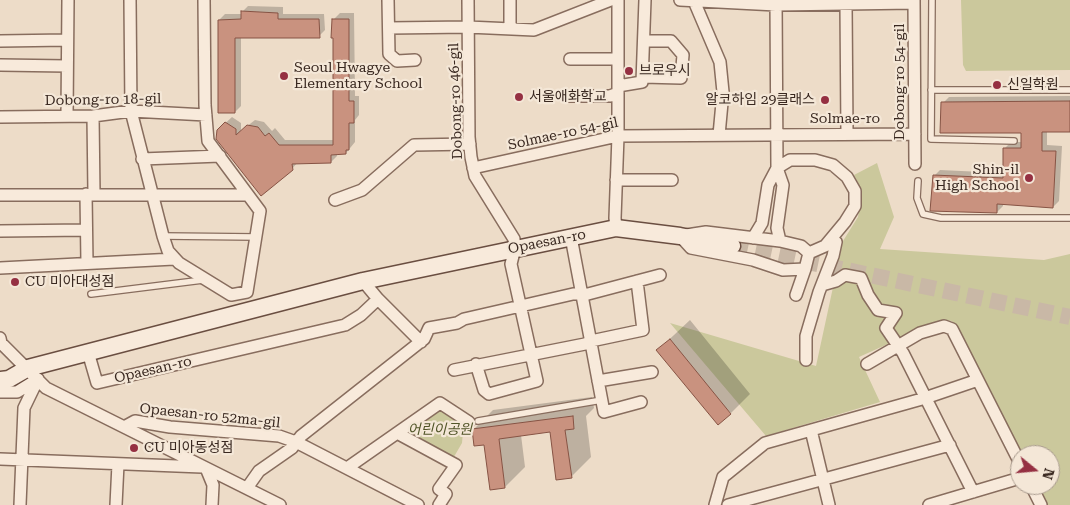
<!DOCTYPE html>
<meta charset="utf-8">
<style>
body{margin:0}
#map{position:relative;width:1070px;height:505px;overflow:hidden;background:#eddcc8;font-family:"Roboto Serif",serif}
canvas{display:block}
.north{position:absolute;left:1010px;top:445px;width:50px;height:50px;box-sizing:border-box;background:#f4e7d7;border:1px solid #a99b8e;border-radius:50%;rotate:107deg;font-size:14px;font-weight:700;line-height:20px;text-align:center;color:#392820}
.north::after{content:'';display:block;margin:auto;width:18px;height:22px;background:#953042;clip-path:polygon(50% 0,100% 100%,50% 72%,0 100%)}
</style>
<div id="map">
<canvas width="1070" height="505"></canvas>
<div class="north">N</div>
</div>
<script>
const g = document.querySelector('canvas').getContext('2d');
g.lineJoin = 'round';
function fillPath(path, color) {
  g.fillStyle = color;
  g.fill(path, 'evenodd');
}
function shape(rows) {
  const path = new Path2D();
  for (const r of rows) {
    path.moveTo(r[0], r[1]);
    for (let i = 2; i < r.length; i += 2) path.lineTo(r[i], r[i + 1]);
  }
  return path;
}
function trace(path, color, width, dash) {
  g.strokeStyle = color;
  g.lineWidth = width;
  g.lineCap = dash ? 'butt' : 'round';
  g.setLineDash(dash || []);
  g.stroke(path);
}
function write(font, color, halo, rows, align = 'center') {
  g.font = font + ' "Roboto Serif","Noto Sans KR",serif';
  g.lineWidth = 4.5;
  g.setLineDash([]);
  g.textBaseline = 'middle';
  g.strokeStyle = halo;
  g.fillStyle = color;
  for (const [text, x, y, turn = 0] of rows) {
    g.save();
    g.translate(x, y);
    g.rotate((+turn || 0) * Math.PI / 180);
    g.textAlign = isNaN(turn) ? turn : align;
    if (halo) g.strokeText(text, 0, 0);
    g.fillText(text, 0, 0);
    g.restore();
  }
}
const green = shape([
 [961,0,1070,0,1070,70,966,71,963,65],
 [877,163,894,217,880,249,1044,260,1070,254,1070,505,1047,505,1036,485,1050,485,1050,455,1021,455,952,321,941,320,859,357,880,402,766,436,670,323,816,366,843,241,858,217,862,191,854,175],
 [439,404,464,419,462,443,451,462,397,433]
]);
const shadow = shape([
 [248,6,283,7,283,14,324,14,325,30,319,36,241,37,241,106,235,112,219,20,225,14,242,14,242,12],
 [340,13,354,13,355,96,359,96,359,115,355,120,355,142,346,153,337,153,337,156,331,162,297,163,292,169,218,130,232,117,241,123,241,131,255,120,264,122,272,131,275,128,285,140,334,140,334,19],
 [1070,96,1070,131,1047,131,1047,145,1062,146,1059,201,1053,207,1003,204,1003,206,997,212,934,176,940,170,1004,173,1005,148,1011,142,1022,142,1022,132,943,103,949,97],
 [690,320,750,394,731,413,658,350],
 [592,397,594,408,586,416,591,457,571,477,551,431,521,435,525,467,505,487,491,488,485,444,473,430,493,410]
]);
const building = shape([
 [241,11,278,13,278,19,319,19,320,38,235,38,235,113,218,113,218,20,241,19,241,11],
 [332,19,349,19,349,101,354,101,354,123,349,123,349,150,346,150,346,154,331,155,331,163,292,164,293,170,261,196,216,139,217,130,225,122,236,129,236,135,247,125,258,127,265,136,269,133,279,145,333,145,333,38,331,38,332,19],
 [1070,101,1070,132,1042,132,1042,151,1056,151,1053,208,997,204,997,213,930,211,933,175,1003,178,1003,148,1021,148,1021,133,940,133,941,102,1070,101],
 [670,339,731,414,718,425,656,350,670,339],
 [573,416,574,429,565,430,572,478,556,480,550,432,499,439,505,488,490,490,484,445,474,446,472,429,573,416]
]);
const secondaryTunnel = shape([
 [732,246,1070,317]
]);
const lane = shape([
 [932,0,931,139,1014,141],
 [931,90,1070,90],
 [918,181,917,198,923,214,941,218,1070,218],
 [163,236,256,237],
 [91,294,203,280],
 [478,421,602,400]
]);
const street = shape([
 [130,0,131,111,163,236,168,251,179,263,231,295,247,292,260,211,208,141,205,105,204,0],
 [388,0,389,54,397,61,415,60],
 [468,0,469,137,471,157,475,176,514,239,515,248,511,264,537,381,489,394,484,390,476,364],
 [680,0,776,5,914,3],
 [776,0,777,168,783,185,777,228,780,241],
 [914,0,915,164],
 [694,1,720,62,723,92,719,135],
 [846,4,847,134],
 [389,28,468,27,534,30,611,0],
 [510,29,510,0],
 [0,41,67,40],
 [570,59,618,59],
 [0,65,67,66],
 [643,77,681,78,683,55,671,41,644,41],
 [618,86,642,82,645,0],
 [567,96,610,96,618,93],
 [67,116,68,0],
 [93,116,94,194],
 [0,117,93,116,131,111,206,115],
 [142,159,220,156],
 [473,168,618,136,915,134],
 [616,180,672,180],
 [86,194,87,263],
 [0,195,247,195],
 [335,200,362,190,414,145,470,144],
 [616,228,615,218,618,136,618,0],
 [0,231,86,230],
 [706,232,780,241,801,246,809,253,805,269,783,270,753,260,691,248,680,236,706,232],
 [571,237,604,412,641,402],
 [753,238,762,223,768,185,777,168,790,160,815,160,833,165,847,177,855,191,855,206,845,222,825,246,809,253],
 [0,268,174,259],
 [363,281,378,299,421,342],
 [822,285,836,281,845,275,861,278,868,295,878,310,896,313,886,328,903,353,973,492],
 [796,295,805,269],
 [0,338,1,343,46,388,280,505],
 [88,352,97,383,345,325,361,315,378,299],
 [806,360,806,336,819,292,833,256,836,242,831,239],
 [867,364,920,333,944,326,952,329,1020,463],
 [454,370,585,344,591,341,643,330,637,281],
 [598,381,652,372],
 [0,392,17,392,38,379],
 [124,427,135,421,170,427,279,436,296,442,418,505],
 [811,430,829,505],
 [397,433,456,465,439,489,446,494,439,505],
 [0,459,202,467],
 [206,468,213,485,212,505],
 [347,468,440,403,469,422],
 [1031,485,1041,505],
 [247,488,259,471,292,448,301,436,424,339,429,328,457,323,464,319,573,294,588,294,660,275],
 [20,505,24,408,38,379],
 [116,505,118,464],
 [715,505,723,477,765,443,922,399,978,380],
 [728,505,950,445],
 [929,505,1020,478]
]);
const secondary = shape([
 [0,380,9,379,28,368,363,281,616,228,680,236,732,246]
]);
const markers = [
 [629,71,5,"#953042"],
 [284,76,5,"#953042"],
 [997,85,5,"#953042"],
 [519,97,5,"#953042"],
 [825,100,5,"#953042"],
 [1029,178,5,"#953042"],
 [15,282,5,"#953042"],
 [134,448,5,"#953042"]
];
const poiNames = [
 ["Seoul Hwagye",294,68],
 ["Elementary School",294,84],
 ["브로우시",639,71],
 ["신일학원",1007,85],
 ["서울애화학교",529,97],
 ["알코하임 29클래스",815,100,"right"],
 ["Shin-il",1019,170,"right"],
 ["High School",1019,186,"right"],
 ["CU 미아대성점",25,282],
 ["CU 미아동성점",144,448]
];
const streetNames = [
 ["Dobong-ro 54-gil",900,82,-90],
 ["Dobong-ro 18-gil",103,100,-1],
 ["Dobong-ro 46-gil",456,101,-92],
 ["Solmae-ro",845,119],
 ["Solmae-ro 54-gil",563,134,-12],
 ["Opaesan-ro",547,242,-11],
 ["Opaesan-ro",153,370,-13],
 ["Opaesan-ro 52ma-gil",210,416,6]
];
const parkNames = [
 ["어린이공원",440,430]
];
fillPath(green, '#cbc89c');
fillPath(shadow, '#0003');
fillPath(building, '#c9927f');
trace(building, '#865344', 1);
trace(secondaryTunnel, '#c9b8a6', 16, [16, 8]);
trace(lane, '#886d5e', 8);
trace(street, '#886d5e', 14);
trace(secondary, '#6a4e41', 19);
trace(lane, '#f8eadb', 5.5);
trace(street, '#f8eadb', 11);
trace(secondary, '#f8eadb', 16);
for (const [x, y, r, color] of markers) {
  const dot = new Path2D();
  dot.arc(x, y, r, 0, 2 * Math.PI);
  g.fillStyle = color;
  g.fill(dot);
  trace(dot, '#f4e7d7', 2);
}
write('14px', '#392820', '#f4e7d7', poiNames, 'left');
write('14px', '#392820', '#f4e7d7', streetNames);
write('italic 14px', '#515528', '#f4e7d7', parkNames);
</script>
